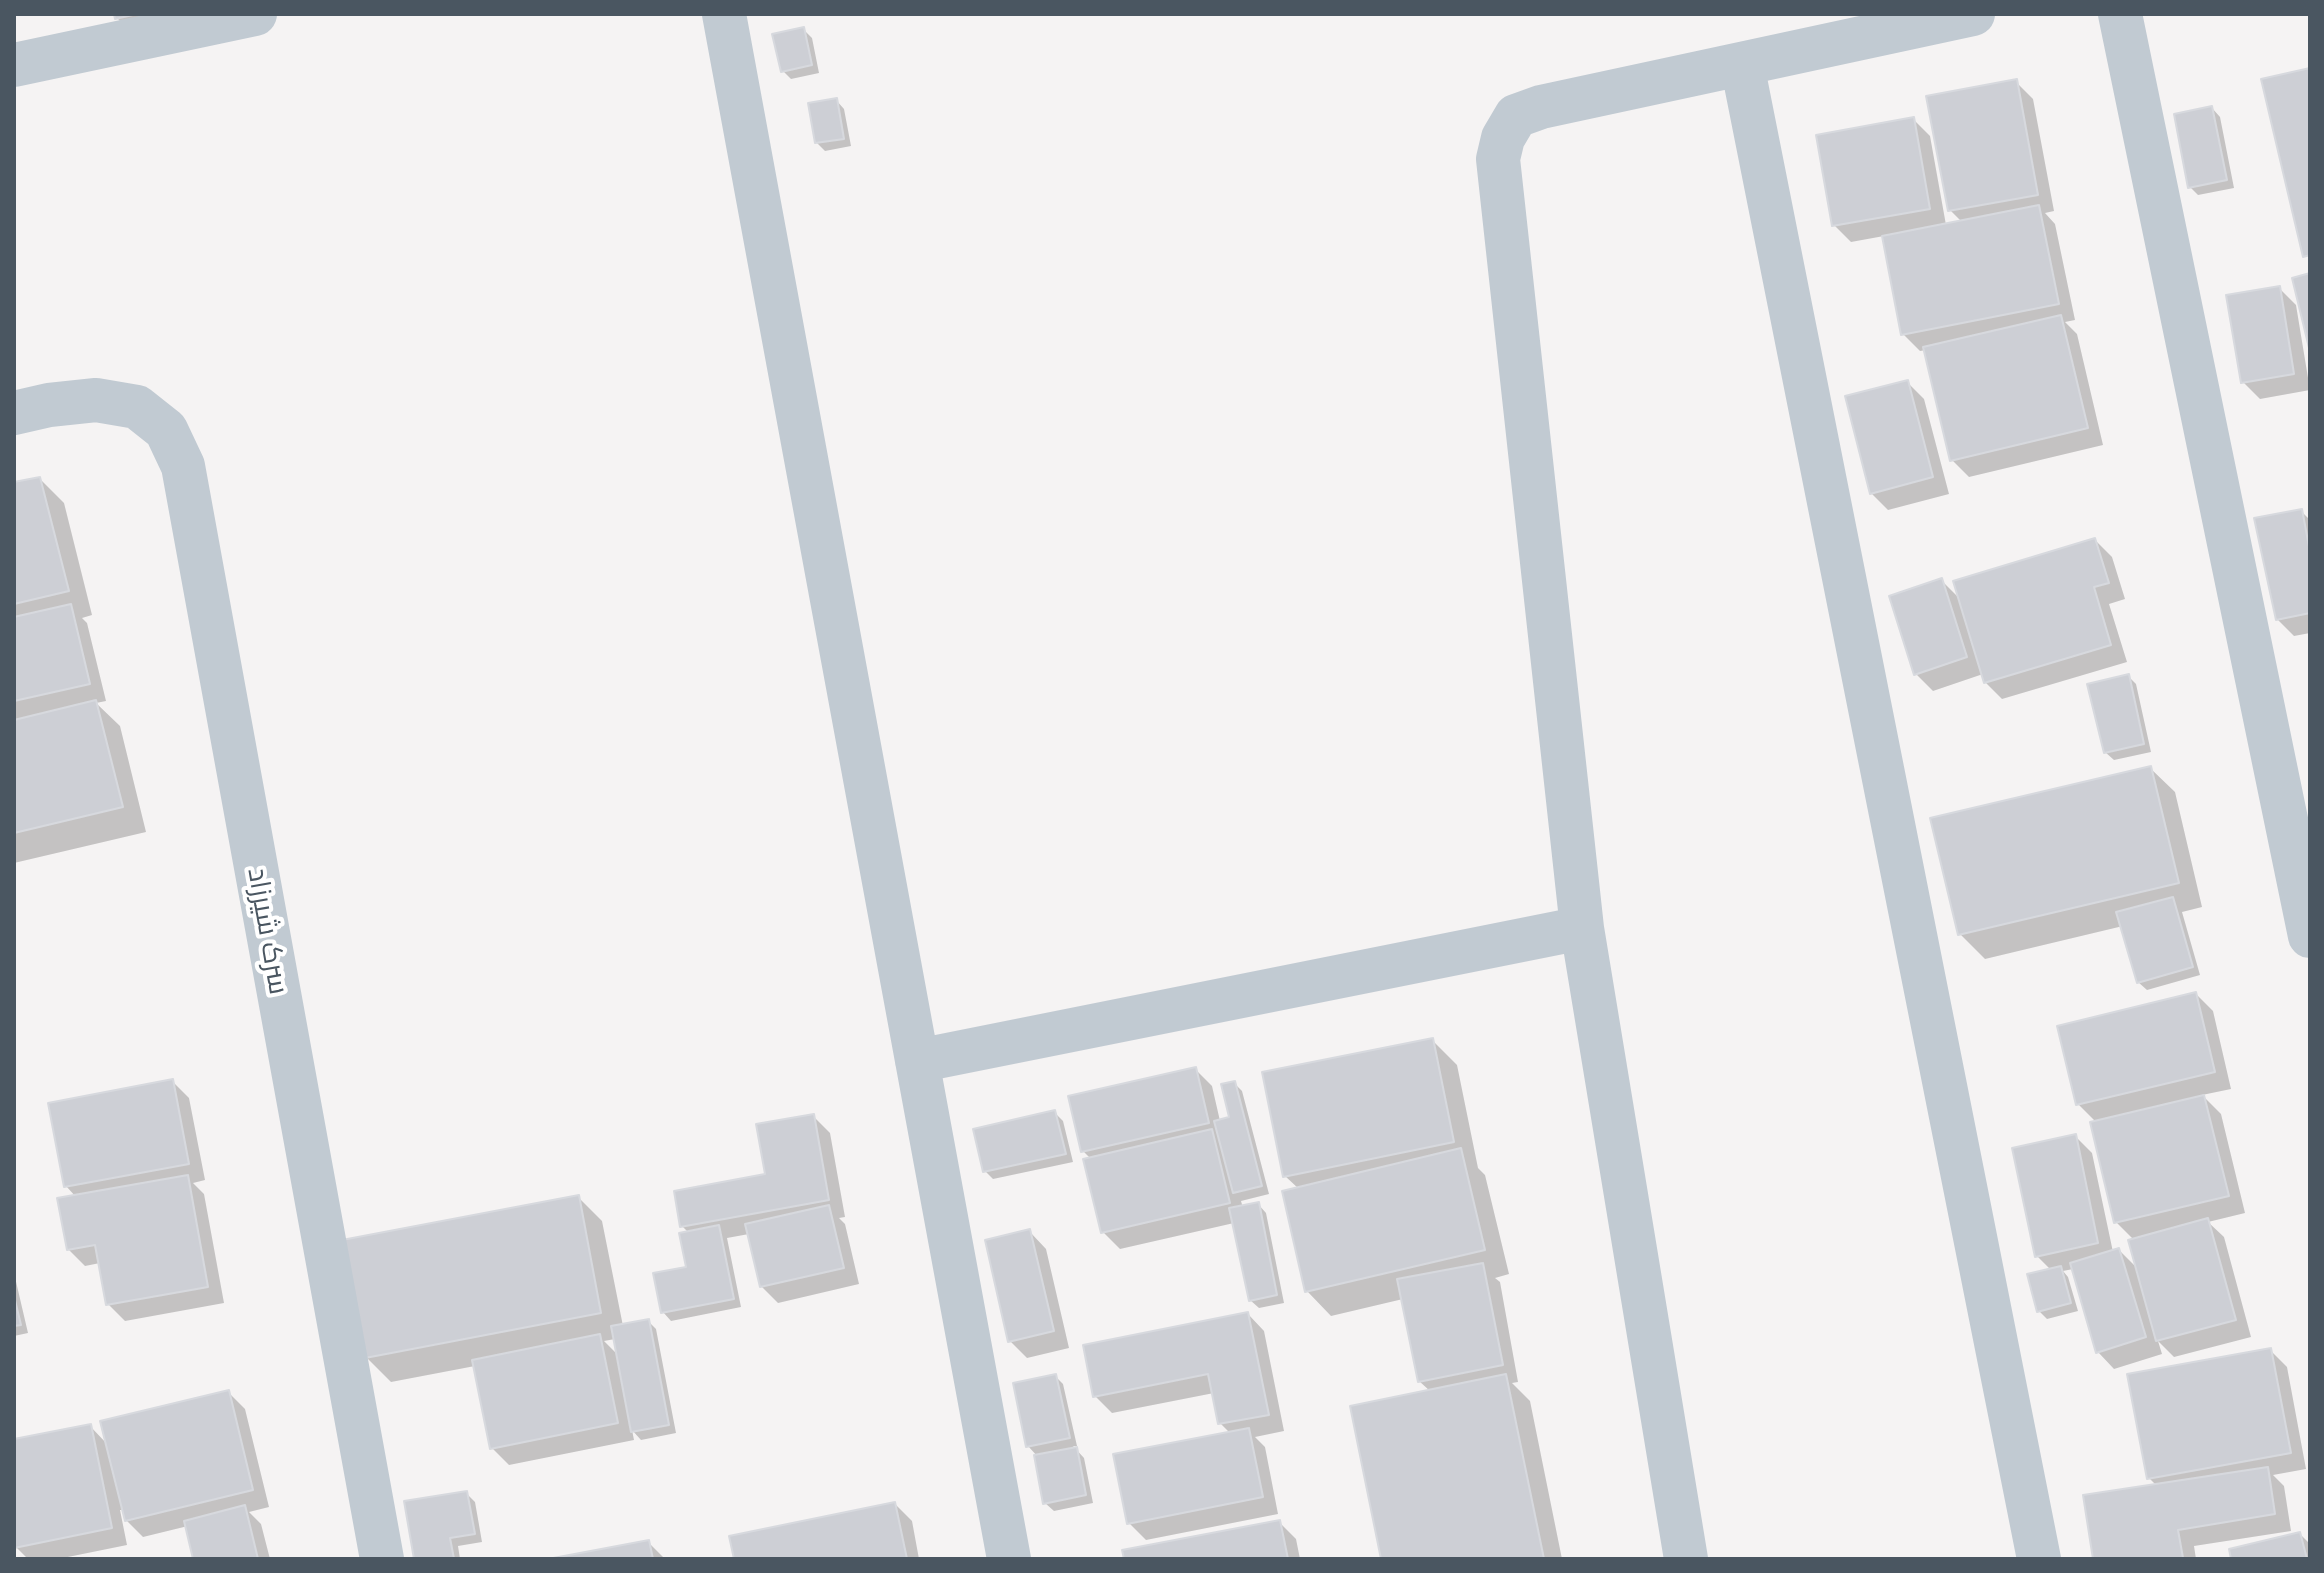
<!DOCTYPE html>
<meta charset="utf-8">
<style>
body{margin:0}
#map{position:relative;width:2324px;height:1573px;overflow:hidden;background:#f5f3f3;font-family:"Golos Text",sans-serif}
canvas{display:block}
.frame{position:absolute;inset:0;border:16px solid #4a5661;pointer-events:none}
</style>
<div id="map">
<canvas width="2324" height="1573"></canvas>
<div class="frame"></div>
</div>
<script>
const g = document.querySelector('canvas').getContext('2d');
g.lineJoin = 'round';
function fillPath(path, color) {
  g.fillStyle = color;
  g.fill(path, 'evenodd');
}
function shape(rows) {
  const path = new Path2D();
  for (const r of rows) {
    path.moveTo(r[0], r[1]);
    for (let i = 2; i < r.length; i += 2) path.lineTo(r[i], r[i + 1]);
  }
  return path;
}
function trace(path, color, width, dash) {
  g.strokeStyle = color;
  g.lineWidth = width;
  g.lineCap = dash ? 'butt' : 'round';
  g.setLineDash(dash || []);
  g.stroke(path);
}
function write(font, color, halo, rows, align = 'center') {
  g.font = font + ' "Golos Text",Cairo,sans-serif';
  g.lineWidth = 8;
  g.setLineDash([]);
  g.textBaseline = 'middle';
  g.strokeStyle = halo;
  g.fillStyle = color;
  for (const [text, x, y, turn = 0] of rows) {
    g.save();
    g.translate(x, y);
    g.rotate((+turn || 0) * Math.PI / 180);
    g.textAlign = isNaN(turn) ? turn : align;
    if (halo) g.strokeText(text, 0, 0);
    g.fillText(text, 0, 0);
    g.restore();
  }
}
const shadow = shape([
 [116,14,156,14,125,26,117,18],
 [803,29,812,38,819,73,791,79,783,71],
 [2016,82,2033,99,2054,211,2045,213,2055,224,2075,320,2065,322,2077,334,2103,445,1969,477,1952,460,1926,350,1920,351,1903,334,1884,236,1851,242,1834,225,1913,119,1930,136,1946,225,1962,222,1950,210],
 [836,100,844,109,851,146,825,151,817,143],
 [2212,108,2220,117,2234,188,2198,195,2190,187],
 [2279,288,2296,305,2310,390,2260,399,2243,382],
 [1907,382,1924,399,1949,494,1888,510,1871,493],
 [40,479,64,503,92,615,82,618,87,623,106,701,96,703,120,726,146,832,14,863,14,484],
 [2301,511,2310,520,2310,633,2294,636,2277,619],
 [2095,540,2112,557,2125,599,2109,604,2127,662,2002,699,1985,682,1983,674,1933,691,1916,674,1941,580,1961,600],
 [2128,676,2136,684,2151,752,2114,760,2105,752],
 [2150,768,2175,792,2202,907,2182,912,2200,975,2147,990,2138,982,2123,926,1985,959,1960,934],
 [2196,994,2213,1011,2231,1089,2202,1095,2221,1114,2245,1213,2208,1222,2224,1237,2251,1337,2174,1357,2158,1341,2162,1354,2114,1369,2098,1352,2073,1269,2063,1271,2068,1277,2078,1311,2047,1319,2039,1311,2051,1270,2037,1256,2075,1136,2092,1153,2113,1252,2119,1250,2138,1269,2134,1240,2116,1222,2097,1123,2078,1104],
 [1432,1040,1457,1065,1478,1168,1485,1175,1509,1274,1495,1278,1500,1282,1518,1382,1512,1383,1530,1401,1562,1559,1383,1559,1430,1391,1419,1381,1403,1299,1331,1316,1307,1291,1299,1189,1285,1176],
 [1195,1069,1212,1086,1220,1121,1231,1119,1234,1083,1242,1091,1269,1194,1241,1201,1243,1208,1258,1204,1266,1213,1284,1303,1259,1308,1250,1300,1234,1223,1120,1249,1103,1232,1091,1159,1083,1151],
 [172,1081,189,1098,205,1180,193,1183,204,1194,224,1303,125,1321,108,1304,100,1263,85,1266,68,1249,76,1197,66,1186],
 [1055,1113,1063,1121,1073,1162,993,1179,985,1171],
 [813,1116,830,1133,845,1217,839,1218,845,1224,859,1284,778,1303,761,1286,749,1234,727,1238,741,1307,671,1321,663,1312,688,1269,689,1233,682,1226,767,1176],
 [578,1197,602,1221,623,1326,648,1321,656,1329,676,1433,641,1440,632,1430,634,1440,509,1465,492,1448,475,1366,391,1382,366,1357],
 [615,1339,618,1355,604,1341],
 [1030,1232,1046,1249,1069,1348,1027,1358,1010,1341],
 [14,1273,28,1333,14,1336],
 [1248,1314,1264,1331,1284,1431,1255,1437,1265,1447,1278,1514,1146,1540,1129,1523,1230,1433,1220,1423,1214,1393,1112,1413,1095,1396],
 [2270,1350,2287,1367,2306,1469,2273,1475,2284,1486,2291,1531,2194,1546,2196,1559,2095,1559,2086,1497,2157,1486,2149,1478],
 [1055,1376,1063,1384,1077,1446,1073,1446,1084,1458,1093,1503,1054,1511,1045,1503,1038,1457,1028,1446],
 [228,1392,245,1409,269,1507,249,1512,261,1524,270,1559,195,1559,188,1526,143,1537,126,1520,124,1510,120,1510,127,1545,58,1559,28,1559,16,1547,14,1537,14,1441,90,1426,108,1445],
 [466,1493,475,1502,482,1542,458,1546,460,1559,416,1559],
 [895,1504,912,1521,919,1559,736,1559],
 [1279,1522,1296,1539,1300,1559,1126,1559],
 [2300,1534,2310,1544,2310,1559,2233,1559],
 [649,1543,665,1559,559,1559]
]);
const building = shape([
 [114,14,137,14,115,19,114,14],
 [804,27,812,65,781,72,772,34,804,27],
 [2310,68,2310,255,2303,257,2261,79,2310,68],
 [2017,79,2038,195,1948,211,1926,96,2017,79],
 [837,98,844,139,815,143,808,103,837,98],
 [2212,106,2227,180,2188,188,2174,114,2212,106],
 [1914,117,1930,209,1832,226,1816,135,1914,117],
 [2039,205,2059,304,1901,335,1882,236,2039,205],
 [2310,273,2310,352,2292,278,2310,273],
 [2280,286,2294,374,2241,383,2226,295,2280,286],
 [2061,315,2088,428,1950,461,1923,347,2061,315],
 [1908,380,1933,477,1870,494,1845,396,1908,380],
 [40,477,69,591,14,604,14,482,40,477],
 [2302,509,2310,552,2310,613,2276,620,2254,518,2302,509],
 [2095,538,2109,583,2094,587,2111,645,1984,683,1953,581,2095,538],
 [1942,578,1967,657,1914,675,1889,596,1942,578],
 [71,604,90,684,14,701,14,617,71,604],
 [2129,674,2144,744,2104,753,2087,684,2129,674],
 [96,700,123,807,14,833,14,720,96,700],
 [2151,766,2179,883,1958,935,1930,818,2151,766],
 [2173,897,2193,967,2137,983,2116,912,2173,897],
 [2196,992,2215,1072,2076,1105,2057,1026,2196,992],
 [1433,1038,1454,1142,1283,1177,1262,1072,1433,1038],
 [1196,1067,1209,1123,1081,1152,1068,1096,1196,1067],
 [173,1079,189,1164,64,1187,48,1103,173,1079],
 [1235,1081,1262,1186,1233,1193,1214,1121,1229,1117,1221,1084,1235,1081],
 [2204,1095,2229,1196,2114,1223,2090,1122,2204,1095],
 [1055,1110,1066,1154,983,1172,973,1129,1055,1110],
 [814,1114,829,1200,680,1227,674,1191,765,1174,756,1124,814,1114],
 [1212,1129,1230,1203,1101,1233,1083,1159,1212,1129],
 [2076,1134,2098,1243,2035,1257,2012,1148,2076,1134],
 [1461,1148,1485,1250,1305,1292,1282,1191,1461,1148],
 [188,1175,208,1287,106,1305,95,1245,67,1250,57,1198,188,1175],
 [579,1195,601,1313,365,1358,342,1240,579,1195],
 [1259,1202,1277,1295,1249,1301,1229,1208,1259,1202],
 [829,1205,844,1268,760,1287,745,1224,829,1205],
 [2208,1218,2236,1320,2156,1341,2128,1240,2208,1218],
 [719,1225,734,1299,661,1313,653,1273,686,1267,679,1233,719,1225],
 [1030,1229,1054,1331,1008,1342,985,1240,1030,1229],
 [2119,1248,2146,1337,2096,1353,2070,1263,2119,1248],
 [1483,1263,1503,1365,1418,1382,1397,1279,1483,1263],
 [2061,1266,2071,1303,2037,1312,2027,1274,2061,1266],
 [14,1296,21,1325,14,1326,14,1296],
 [1248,1312,1269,1415,1218,1424,1208,1374,1093,1397,1083,1345,1248,1312],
 [649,1319,669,1425,631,1432,611,1326,649,1319],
 [600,1334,618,1423,490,1449,472,1360,600,1334],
 [2271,1348,2291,1453,2147,1479,2127,1374,2271,1348],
 [1056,1374,1070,1438,1026,1447,1013,1383,1056,1374],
 [1506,1374,1544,1559,1381,1559,1350,1406,1506,1374],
 [229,1390,253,1490,125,1521,100,1421,229,1390],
 [91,1424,112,1528,14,1548,14,1439,91,1424],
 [1249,1428,1263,1497,1127,1524,1113,1454,1249,1428],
 [1077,1447,1086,1495,1043,1504,1034,1455,1077,1447],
 [2268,1467,2275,1514,2178,1530,2183,1558,2093,1559,2083,1495,2268,1467],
 [467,1491,475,1534,450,1538,454,1559,414,1559,404,1501,467,1491],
 [895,1502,907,1559,734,1559,729,1536,895,1502],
 [245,1505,258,1559,193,1559,184,1521,245,1505],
 [1280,1520,1288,1559,1124,1559,1122,1550,1280,1520],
 [2300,1532,2307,1559,2231,1559,2229,1549,2300,1532],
 [649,1540,653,1559,548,1559,649,1540]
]);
const minor = shape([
 [724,14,1009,1559],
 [2120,14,2310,936],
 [1742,64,2039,1559],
 [14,65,255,14],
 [14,413,49,405,96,400,137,407,166,430,183,466,382,1559],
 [917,1061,1582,928],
 [1686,1559,1582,928,1498,159,1503,138,1516,116,1541,107,1973,14]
]);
const streetNames = [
 ["سرک شیرزاد",268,931,80]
];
fillPath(shadow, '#0003');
fillPath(building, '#cdcfd5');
trace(building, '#d7d9de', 2);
trace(minor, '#c1cad2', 44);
write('28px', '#4a5661', '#fff', streetNames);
</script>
